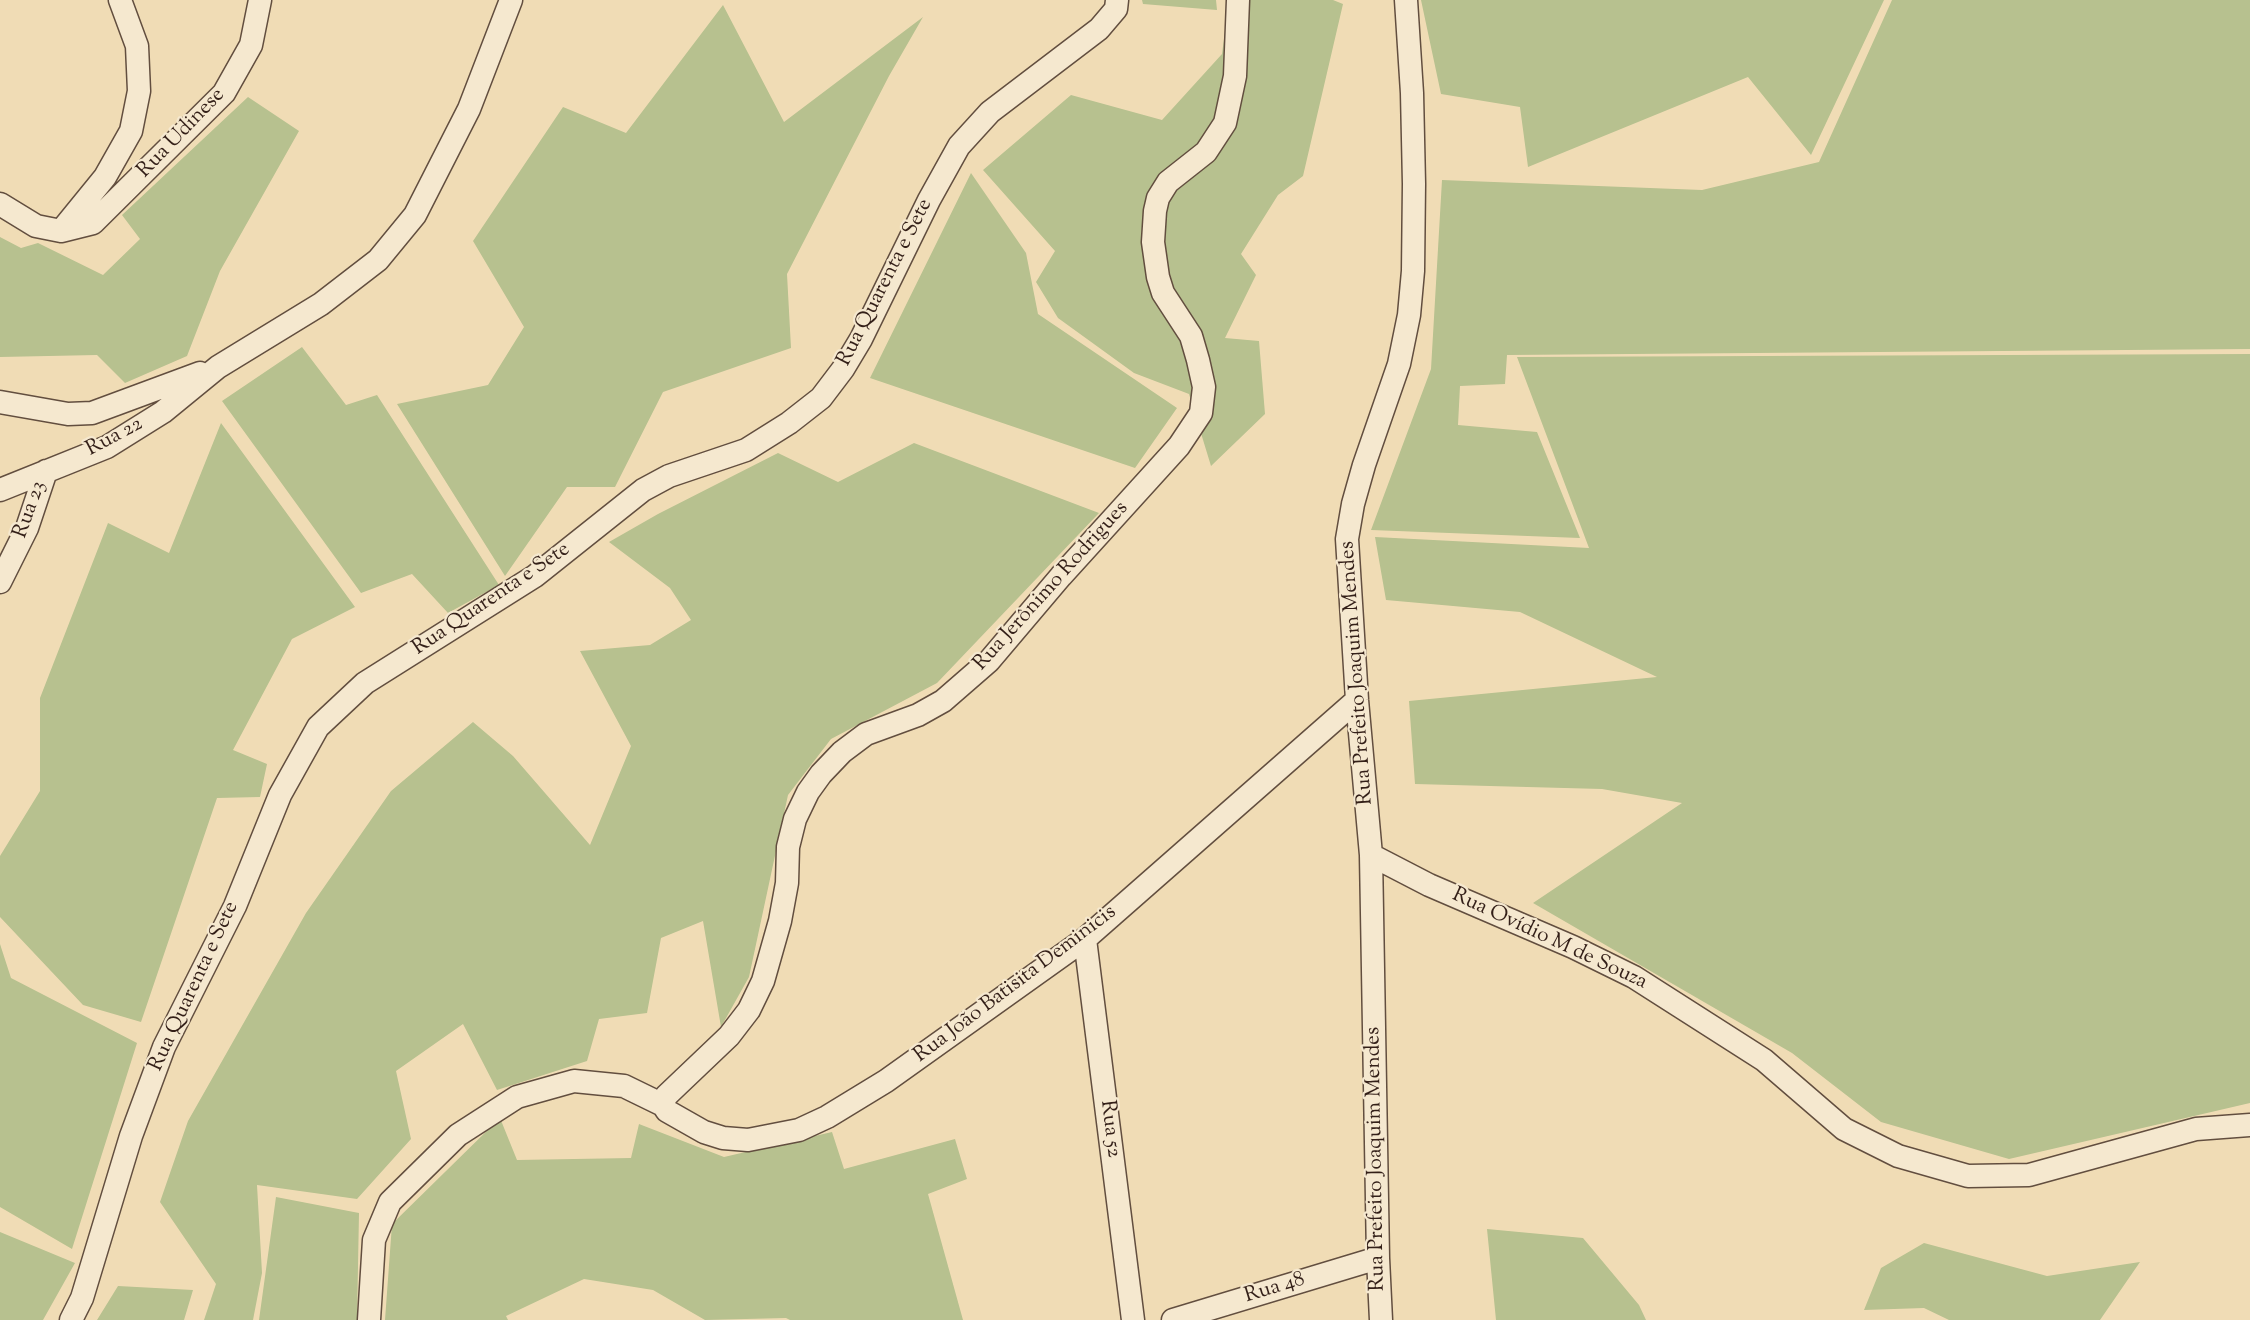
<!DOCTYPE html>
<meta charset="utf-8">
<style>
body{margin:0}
canvas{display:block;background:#f0dcb5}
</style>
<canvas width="2250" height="1320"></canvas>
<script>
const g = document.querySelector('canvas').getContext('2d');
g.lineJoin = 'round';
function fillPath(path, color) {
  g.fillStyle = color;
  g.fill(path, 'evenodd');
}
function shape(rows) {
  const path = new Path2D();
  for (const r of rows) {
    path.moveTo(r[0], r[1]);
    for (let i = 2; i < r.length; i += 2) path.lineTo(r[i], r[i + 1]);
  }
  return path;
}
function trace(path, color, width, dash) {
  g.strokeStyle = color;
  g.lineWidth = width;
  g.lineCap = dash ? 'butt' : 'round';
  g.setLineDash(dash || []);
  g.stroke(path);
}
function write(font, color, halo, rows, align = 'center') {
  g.font = font + ' "Sorts Mill Goudy",serif';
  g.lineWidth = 4.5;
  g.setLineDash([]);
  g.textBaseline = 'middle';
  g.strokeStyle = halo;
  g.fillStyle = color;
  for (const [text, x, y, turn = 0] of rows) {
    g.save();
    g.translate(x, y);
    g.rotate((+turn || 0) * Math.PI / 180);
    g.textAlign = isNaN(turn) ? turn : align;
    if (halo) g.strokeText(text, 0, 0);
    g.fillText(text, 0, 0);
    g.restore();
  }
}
const green = shape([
 [1142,0,1216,0,1217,10,1143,4],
 [1229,0,1333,0,1343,4,1303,176,1278,195,1241,254,1256,275,1225,338,1259,341,1265,414,1211,466,1189,394,1134,373,1058,318,1036,282,1055,251,983,170,1071,95,1162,120,1222,54],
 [1421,0,1884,0,1811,155,1748,77,1528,167,1520,107,1441,94],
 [1892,0,2250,0,2250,349,1507,355,1505,384,1460,386,1458,425,1537,432,1580,538,1371,530,1431,369,1442,180,1702,190,1819,162],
 [723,5,784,122,923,17,889,76,787,274,791,348,663,392,615,487,567,487,505,576,397,404,488,385,524,327,473,241,563,107,626,133],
 [248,97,299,131,220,271,187,356,125,383,97,355,0,357,0,237,21,248,38,243,103,275,140,239,122,215],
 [971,173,1026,253,1038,314,1177,408,1135,468,870,378],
 [302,347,346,405,377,395,499,585,448,613,412,574,361,593,222,401],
 [2250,354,2250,1103,2009,1159,1881,1122,1792,1053,1533,903,1682,803,1602,789,1415,784,1409,701,1657,677,1520,612,1386,600,1375,537,1589,548,1517,357],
 [221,423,355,607,292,639,233,750,267,764,260,797,217,798,141,1022,83,1005,0,917,0,856,40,791,40,698,108,523,169,553],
 [914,443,1099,513,937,683,831,739,788,795,749,977,721,1027,703,921,661,938,647,1013,599,1019,587,1061,497,1090,463,1024,396,1071,411,1139,357,1199,257,1185,262,1273,253,1320,204,1320,216,1284,160,1202,188,1121,306,913,391,791,473,722,513,756,590,845,631,746,580,651,650,645,691,620,670,588,609,542,658,514,778,453,838,482],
 [0,944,11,978,137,1043,72,1249,0,1207],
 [500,1118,517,1160,631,1158,639,1124,724,1157,832,1132,844,1169,955,1139,967,1179,928,1194,963,1320,790,1320,786,1318,705,1320,653,1290,584,1279,506,1316,508,1320,385,1320,392,1224],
 [276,1197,359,1213,357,1320,259,1320],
 [1487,1229,1583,1238,1639,1305,1646,1320,1496,1320],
 [0,1232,75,1263,43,1320,0,1320],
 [1924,1243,2047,1276,2140,1262,2100,1320,1949,1320,1924,1308,1864,1310,1881,1268],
 [118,1286,193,1290,184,1320,97,1320]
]);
const minor = shape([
 [0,204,36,226,61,231,93,223,224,93,251,45,260,0],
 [61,231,105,177,131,131,139,91,137,46,120,0],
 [0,402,68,414,92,413,200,373],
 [0,490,107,447,163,412,218,367,321,304,378,260,415,215,469,109,511,0],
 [0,582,27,528,46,471],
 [1371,855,1429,885,1573,947,1634,977,1764,1060,1844,1129,1898,1156,1968,1176,2029,1175,2196,1129,2250,1125],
 [1085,939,1133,1320],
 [663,1105,666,1096,729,1036,749,1010,763,981,780,921,787,883,788,847,795,819,808,792,821,774,842,752,866,734,918,715,943,701,989,661,1061,576,1179,446,1201,413,1204,387,1198,360,1191,336,1163,293,1158,277,1153,242,1155,211,1158,198,1168,182,1206,152,1225,123,1235,76,1238,0],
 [71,1320,82,1298,131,1136,164,1047,235,906,280,795,318,727,365,683,535,576,643,490,669,476,746,450,789,423,821,398,843,369,861,339,929,200,959,146,990,112,1099,29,1116,9,1117,0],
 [369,1320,374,1240,390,1202,458,1135,517,1097,574,1081,624,1086,663,1105,667,1111,704,1132,723,1138,748,1140,799,1130,827,1117,886,1081,1085,939,1357,700],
 [1173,1320,1378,1258],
 [1381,1320,1378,1258,1371,855,1357,700,1347,539,1353,504,1364,465,1399,364,1409,315,1413,271,1414,184,1412,93,1406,0]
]);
const streetNames = [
 ["Rua Udinese",182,134,-46],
 ["Rua Quarenta e Sete",886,283,-63],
 ["Rua 22",115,438,-28],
 ["Rua 23",31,510,-70],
 ["Rua Jerônimo Rodrigues",1052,587,-48],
 ["Rua Quarenta e Sete",492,600,-34],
 ["Rua Prefeito Joaquim Mendes",1358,673,-94],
 ["Rua Ovídio M de Souza",1549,940,25],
 ["Rua João Batisita Deminicis",1016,985,-37],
 ["Rua Quarenta e Sete",195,987,-65],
 ["Rua 52",1109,1129,83],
 ["Rua Prefeito Joaquim Mendes",1377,1159,-91],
 ["Rua 48",1275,1289,-17]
];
fillPath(green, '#b7c18f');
trace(minor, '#624e3f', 25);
trace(minor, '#f5e8cf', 22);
write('21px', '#331f18', '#f5e8cf', streetNames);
</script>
